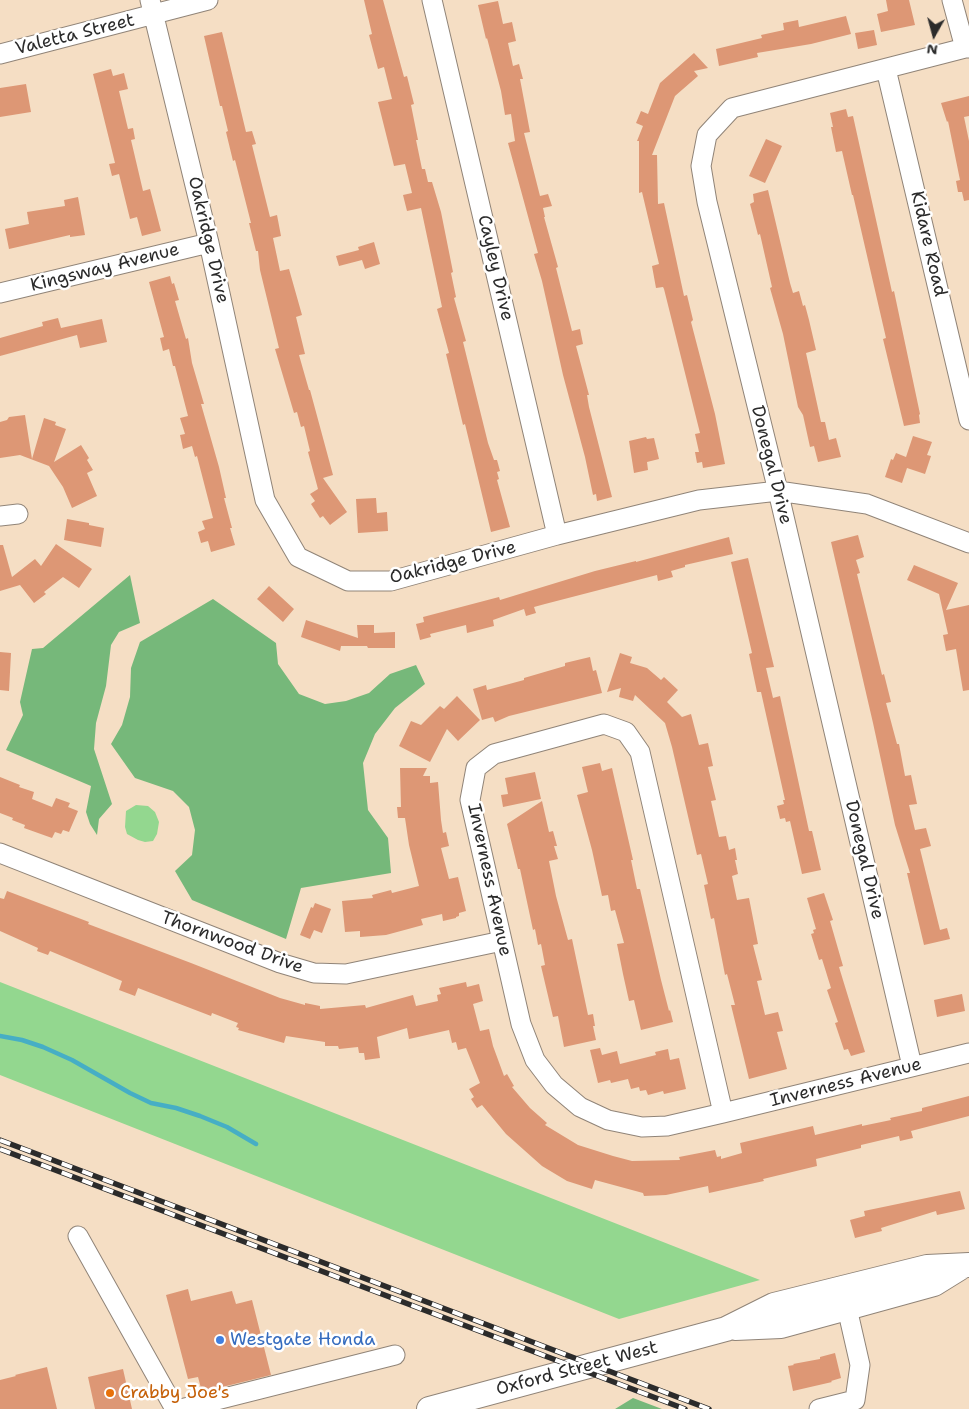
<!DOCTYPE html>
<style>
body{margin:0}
#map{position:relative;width:969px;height:1409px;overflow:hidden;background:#f5dec4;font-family:"Shantell Sans",sans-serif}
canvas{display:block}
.north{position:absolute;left:909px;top:10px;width:50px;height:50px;-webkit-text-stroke:4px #fff;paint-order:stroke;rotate:187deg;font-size:14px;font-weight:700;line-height:20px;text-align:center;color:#2b2b2b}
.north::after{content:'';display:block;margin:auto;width:18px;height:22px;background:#2b2b2b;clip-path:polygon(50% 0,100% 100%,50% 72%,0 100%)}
</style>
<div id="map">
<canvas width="969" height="1409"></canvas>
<div class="north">N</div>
</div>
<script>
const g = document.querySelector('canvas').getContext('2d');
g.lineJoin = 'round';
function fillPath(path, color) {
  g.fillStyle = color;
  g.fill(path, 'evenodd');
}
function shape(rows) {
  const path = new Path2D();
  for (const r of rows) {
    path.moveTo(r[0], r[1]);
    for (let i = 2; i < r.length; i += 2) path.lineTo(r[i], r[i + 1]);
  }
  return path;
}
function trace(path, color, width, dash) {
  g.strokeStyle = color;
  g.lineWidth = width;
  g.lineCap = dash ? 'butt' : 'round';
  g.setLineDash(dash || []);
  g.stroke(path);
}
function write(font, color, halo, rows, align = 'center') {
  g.font = font + ' "Shantell Sans",sans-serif';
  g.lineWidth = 5;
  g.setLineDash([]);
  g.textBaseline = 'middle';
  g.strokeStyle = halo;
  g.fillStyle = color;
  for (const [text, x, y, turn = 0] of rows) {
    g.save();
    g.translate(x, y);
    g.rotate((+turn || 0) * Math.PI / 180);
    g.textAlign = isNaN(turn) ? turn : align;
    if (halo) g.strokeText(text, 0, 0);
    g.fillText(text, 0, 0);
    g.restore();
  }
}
const green = shape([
 [136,805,148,806,155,812,159,822,157,834,153,841,145,842,138,840,127,834,125,827,126,811],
 [0,982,760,1280,619,1319,0,1075]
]);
const forest = shape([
 [130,575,140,623,119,632,111,645,106,686,96,723,94,749,112,804,99,819,97,835,90,824,86,812,91,786,6,750,23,715,20,702,32,649,43,648],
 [213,599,276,643,278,664,299,694,325,704,346,701,369,693,390,674,416,665,425,684,395,708,375,734,363,763,368,810,388,838,391,873,301,888,286,939,192,900,175,871,192,855,195,830,189,807,173,791,135,778,111,744,122,725,130,697,131,668,140,642],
 [633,1398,662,1409,615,1409]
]);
const stream = shape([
 [0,1036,22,1040,43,1047,72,1060,130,1093,151,1103,176,1108,200,1116,227,1127,256,1144]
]);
const building = shape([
 [364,0,383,0,404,77,407,76,414,104,411,105,418,140,416,140,422,169,425,169,428,182,432,182,441,212,453,272,451,273,456,297,454,298,466,341,463,342,488,443,494,460,497,460,500,471,497,472,499,479,497,480,510,527,491,532,465,424,463,425,446,354,449,353,437,309,442,307,421,208,407,211,403,195,412,193,405,164,394,166,378,102,392,99,384,67,378,69,369,35,372,34],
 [886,0,909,0,915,25,881,32,877,14,888,11],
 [498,1,503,24,512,22,516,41,508,43,513,66,519,64,523,79,520,79,530,132,524,133,540,196,548,194,552,206,543,208,545,217,544,217,558,267,556,268,572,331,580,329,583,344,576,346,589,395,587,395,589,407,612,497,597,501,596,494,593,495,585,457,563,375,542,281,534,254,538,253,508,143,515,141,511,114,505,115,501,91,487,38,486,39,478,5],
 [846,16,851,34,811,44,757,53,758,57,719,66,716,49,762,38,761,35,784,30,783,23,798,20,799,27],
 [874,30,877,45,858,49,855,33],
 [222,32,246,132,252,131,256,144,252,145,270,217,277,215,281,236,273,238,280,271,289,269,302,315,296,317,305,354,299,355,309,390,310,390,333,475,323,478,347,512,330,525,323,516,320,518,311,504,315,501,310,494,318,489,308,452,310,451,304,426,301,427,297,412,294,413,275,349,279,348,260,270,258,251,256,251,249,223,251,223,235,160,233,161,226,132,228,131,222,106,220,106,204,36],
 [694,53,708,68,694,71,698,76,675,96,652,155,657,155,658,204,664,203,684,296,687,295,693,320,691,322,715,414,725,464,703,468,702,462,697,463,695,452,699,452,695,434,700,433,664,289,663,287,656,288,652,266,659,264,642,192,639,193,639,141,637,141,643,126,636,123,641,111,648,114,660,83],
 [111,69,113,76,124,73,128,89,119,91,128,129,133,128,135,139,131,140,143,191,150,189,161,231,142,236,137,217,130,219,119,174,112,176,109,164,115,163,93,74],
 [26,84,31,112,0,117,0,88],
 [969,96,969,116,964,117,969,141,969,200,964,201,962,192,958,192,956,181,960,180,948,121,947,122,941,103],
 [846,109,848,117,853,116,892,292,894,291,920,414,919,415,920,423,904,426,883,339,886,338,853,195,852,195,842,151,836,152,831,127,833,127,830,113],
 [766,139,782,146,765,183,749,176],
 [768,190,790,283,793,293,799,291,803,306,805,305,809,320,816,350,806,353,821,422,825,422,829,440,836,438,841,457,818,462,814,446,810,447,803,415,798,407,783,334,770,288,772,287,760,234,758,235,750,204,754,202,753,194],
 [78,197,85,235,70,237,70,235,9,249,5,229,29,224,27,212,65,206,64,200],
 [374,242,380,264,365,269,362,260,339,266,336,256,359,250,358,247],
 [170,276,172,284,174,283,179,300,175,301,186,339,188,338,192,363,204,404,201,404,219,467,226,498,224,498,232,528,230,528,235,545,211,552,208,541,201,543,198,532,205,529,202,521,213,518,197,456,195,457,192,446,183,449,180,435,185,434,180,418,188,416,175,366,173,366,169,349,163,351,160,338,164,337,149,282],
 [58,318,61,328,102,319,107,342,80,348,77,335,0,356,0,338,43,326,42,322],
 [25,415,32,459,44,418,56,422,55,425,66,429,54,462,81,445,89,458,87,460,93,470,87,473,97,496,72,508,63,487,49,466,20,455,0,458,0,422,7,420,9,417],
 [913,436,932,442,927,455,931,456,925,474,907,468,902,483,885,477,891,459,893,460,896,453,906,457],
 [646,437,647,439,654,438,659,459,647,462,648,470,634,473,629,441],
 [376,498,377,513,387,512,388,531,358,533,356,499],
 [67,519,89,523,89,525,104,528,101,547,64,540],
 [858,535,864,557,856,560,860,573,857,574,882,675,884,674,891,702,886,703,897,744,899,744,905,776,911,775,917,804,909,805,915,830,926,828,931,846,920,849,940,930,947,928,950,939,924,945,907,873,910,873,895,825,873,723,831,542],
 [729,537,733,554,685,565,685,567,671,571,673,577,658,581,657,575,545,604,534,607,536,613,526,616,524,609,493,620,494,626,467,633,466,625,430,634,431,637,420,640,416,624,424,622,423,617,499,597,500,600,595,571,636,561,636,562],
 [56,544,92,569,79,588,63,577,44,592,46,594,34,603,20,585,0,591,0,545,3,545,12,577,35,559,41,566],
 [748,558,774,667,766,668,773,698,780,696,809,831,812,831,821,870,802,874,790,821,786,822,785,818,780,819,777,806,784,804,783,800,785,800,761,692,757,692,749,654,752,653,731,562],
 [914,565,958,583,946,610,969,605,969,690,963,691,956,649,946,651,943,635,948,634,939,594,907,580],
 [269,586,294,609,283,622,257,599],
 [306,620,358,638,357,625,374,625,374,633,395,632,395,648,368,648,367,646,341,646,340,651,301,637],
 [0,652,11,653,9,691,0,690],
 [620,653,632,657,630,663,647,668,661,680,664,677,678,690,667,702,682,717,691,714,699,745,708,743,713,766,708,767,716,800,711,801,719,837,726,836,729,850,735,848,737,860,735,860,738,874,732,876,737,900,749,898,758,944,753,945,762,980,757,981,765,1015,778,1012,783,1031,777,1032,787,1069,749,1079,731,1005,735,1005,727,974,725,975,714,918,711,919,704,885,708,884,701,854,697,855,672,747,665,723,635,695,633,701,619,697,621,688,607,692],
 [590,657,593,671,596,670,602,693,509,716,495,722,493,717,482,720,473,689,486,685,487,690,524,680,524,678,565,666,565,663],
 [457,696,480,720,458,741,447,729,430,762,399,746,411,721,421,725,440,706,444,709],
 [600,763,602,771,612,768,633,860,631,860,637,889,640,889,661,980,669,1011,670,1010,673,1022,641,1030,634,1000,629,1001,623,974,617,944,624,943,615,910,611,911,608,895,602,896,592,850,577,795,588,792,582,767],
 [400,768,427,768,423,776,430,776,430,783,438,782,441,820,443,833,446,832,449,846,441,848,449,879,458,877,466,911,459,913,459,916,456,917,456,918,443,921,442,914,421,919,423,925,386,935,360,937,360,931,345,932,342,901,373,898,372,895,391,890,392,893,419,886,409,845,405,818,398,818,397,807,401,807],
 [535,772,541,799,503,807,501,795,508,794,505,778],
 [0,777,20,785,19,787,34,792,32,799,52,807,56,798,70,803,68,807,78,811,69,832,63,830,61,834,55,832,52,838,24,828,25,825,12,820,13,818,0,813],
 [542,801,549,832,553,831,557,846,554,846,558,859,549,861,556,896,568,940,572,939,588,1015,593,1014,595,1026,593,1026,596,1040,564,1047,558,1016,553,1017,541,966,545,965,541,944,538,945,535,929,533,930,520,869,518,869,507,824],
 [7,891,89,922,88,924,191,963,280,998,305,1005,305,1003,320,1006,320,1009,365,1005,366,1008,413,995,416,1006,438,1001,437,995,441,994,439,988,466,982,467,987,479,984,483,1001,473,1004,480,1031,489,1029,493,1046,504,1076,507,1074,514,1086,512,1087,530,1108,547,1123,545,1125,578,1145,613,1156,632,1161,680,1160,679,1157,715,1150,717,1157,721,1156,721,1159,742,1153,740,1143,813,1126,815,1135,862,1124,862,1126,891,1120,890,1118,922,1111,922,1108,969,1096,969,1116,911,1131,913,1138,900,1141,899,1136,861,1145,861,1148,816,1159,817,1166,763,1179,764,1181,709,1193,708,1186,666,1195,644,1196,643,1193,595,1180,592,1189,567,1181,542,1166,506,1134,482,1105,477,1108,471,1099,474,1097,469,1089,480,1083,466,1048,458,1050,456,1042,452,1043,449,1030,409,1039,407,1028,377,1037,380,1058,365,1060,364,1053,359,1053,358,1047,339,1049,338,1046,325,1046,325,1042,286,1036,284,1043,238,1030,239,1028,236,1027,238,1023,212,1013,211,1016,138,988,135,996,119,990,122,981,50,951,48,955,37,951,38,948,0,931,0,898,4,899],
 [824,893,833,920,830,921,843,966,839,967,865,1052,851,1056,848,1049,844,1050,835,1023,838,1022,827,990,831,988,822,959,819,960,811,934,814,933,813,930,816,929,807,898],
 [315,903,331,909,322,933,314,930,310,939,300,935,311,907,313,908],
 [962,994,965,1011,937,1017,934,1000],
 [600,1048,602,1055,617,1051,620,1064,656,1055,655,1052,668,1049,670,1060,679,1058,686,1089,664,1094,663,1091,648,1095,646,1090,640,1091,639,1087,631,1089,628,1079,611,1083,610,1080,598,1083,590,1050],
 [960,1191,965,1209,937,1215,936,1211,881,1228,882,1231,855,1238,850,1220,865,1216,864,1211],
 [188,1289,191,1301,232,1291,236,1304,252,1300,271,1375,202,1392,198,1377,188,1379,166,1295],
 [835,1353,841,1378,831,1381,832,1382,793,1391,788,1366,794,1365,793,1364,820,1359,820,1357],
 [47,1367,57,1409,0,1409,0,1380,16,1376,15,1375],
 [123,1369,132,1409,95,1409,88,1377]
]);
const minor = shape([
 [150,0,209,243,265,500,298,557,348,581,391,581,557,535,699,500,778,491,867,504,969,543],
 [432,0,557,535],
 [952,0,965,48,969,48],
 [0,54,208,0],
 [886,69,969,420],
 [0,293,209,243],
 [0,516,18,514],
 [0,853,280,963,314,973,346,974,502,941],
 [912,1066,778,491,707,202,701,166,707,135,732,108,965,48],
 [723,1113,640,752,626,732,604,724,494,754,476,768,470,800,521,1024,535,1060,554,1085,580,1107,608,1120,642,1127,667,1126,723,1113,969,1053],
 [78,1236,175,1409],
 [181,1409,395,1355],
 [819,1409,855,1400,860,1365,847,1308]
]);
const major = shape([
 [735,1328,781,1326,847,1308,934,1284,963,1266],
 [429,1409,726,1329,774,1305,927,1267,969,1265]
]);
const rail = shape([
 [0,1140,709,1409],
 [0,1149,685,1409]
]);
const markers = [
 [220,1340,5,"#3f7fe0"],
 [110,1393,5,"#e8710a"]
];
const streetNames = [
 ["Valetta Street",75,35,-14],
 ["Oakridge Drive",208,240,77],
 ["Kidare Road",928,244,77],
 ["Kingsway Avenue",105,268,-14],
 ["Cayley Drive",495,268,77],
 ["Donegal Drive",771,465,76],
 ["Oakridge Drive",453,563,-14],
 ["Donegal Drive",864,860,77],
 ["Inverness Avenue",489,880,78],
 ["Thornwood Drive",232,943,20],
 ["Inverness Avenue",846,1083,-14],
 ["Oxford Street West",577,1369,-15]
];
const shopNames = [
 ["Westgate Honda",230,1340]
];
const foodNames = [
 ["Crabby Joe's",120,1393]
];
fillPath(green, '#93d78f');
fillPath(forest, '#76b87a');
trace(stream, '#46aec5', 4.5);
fillPath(building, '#dd9775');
trace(minor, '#908478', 21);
trace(major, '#908478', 26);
trace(minor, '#fff', 19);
trace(major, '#fff', 24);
trace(rail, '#2b2b2b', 5.5);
trace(rail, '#fff', 4, [11]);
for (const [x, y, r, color] of markers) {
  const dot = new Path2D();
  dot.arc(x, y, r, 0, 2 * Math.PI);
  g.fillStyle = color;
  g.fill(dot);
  trace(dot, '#fff', 2);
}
write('18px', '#2b2b2b', '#fff', streetNames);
write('18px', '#366cbe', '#fff', shopNames, 'left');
write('18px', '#c56008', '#fff', foodNames, 'left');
</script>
